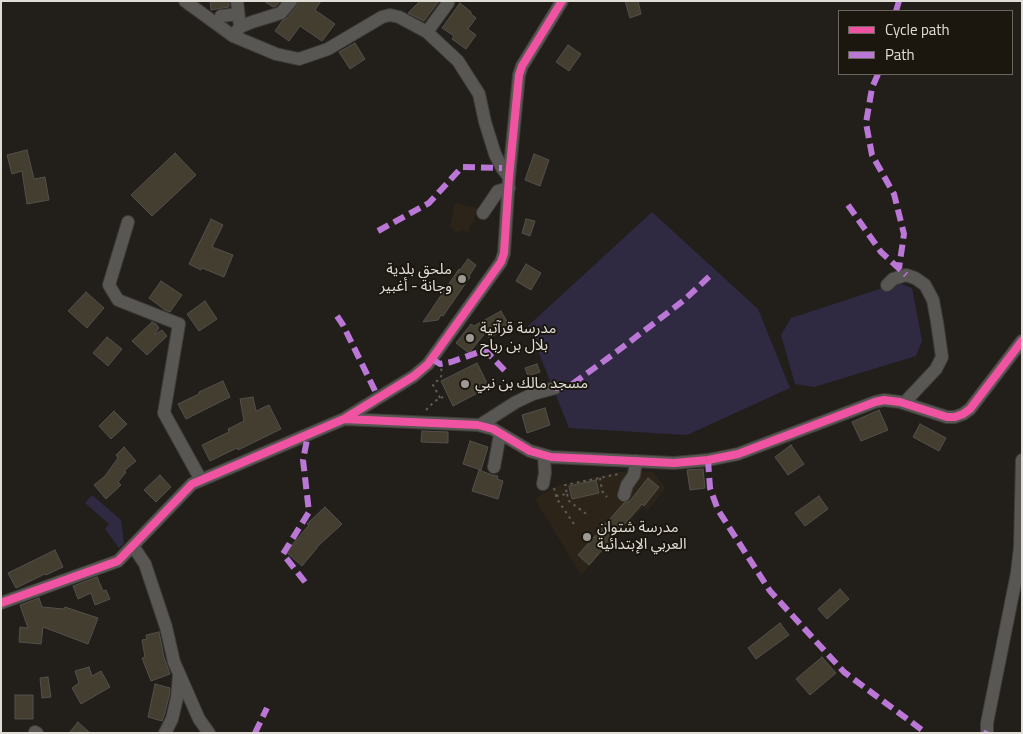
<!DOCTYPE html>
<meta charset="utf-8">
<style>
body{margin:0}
#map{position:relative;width:1023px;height:734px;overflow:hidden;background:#221f1b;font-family:"Titillium Web",sans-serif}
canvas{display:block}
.frame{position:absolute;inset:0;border:2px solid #e0ddd7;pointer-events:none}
.legend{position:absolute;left:838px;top:10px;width:175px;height:65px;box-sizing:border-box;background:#1b170f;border:1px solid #6a665f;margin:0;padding:6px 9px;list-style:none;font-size:15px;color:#e0ddd7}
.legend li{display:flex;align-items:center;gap:10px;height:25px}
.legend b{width:25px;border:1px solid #6a665f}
</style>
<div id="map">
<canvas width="1023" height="734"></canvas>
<div class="frame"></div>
<ul class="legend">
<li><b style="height:6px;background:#f153a3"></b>Cycle path</li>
<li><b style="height:6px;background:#ba77d6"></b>Path</li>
</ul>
</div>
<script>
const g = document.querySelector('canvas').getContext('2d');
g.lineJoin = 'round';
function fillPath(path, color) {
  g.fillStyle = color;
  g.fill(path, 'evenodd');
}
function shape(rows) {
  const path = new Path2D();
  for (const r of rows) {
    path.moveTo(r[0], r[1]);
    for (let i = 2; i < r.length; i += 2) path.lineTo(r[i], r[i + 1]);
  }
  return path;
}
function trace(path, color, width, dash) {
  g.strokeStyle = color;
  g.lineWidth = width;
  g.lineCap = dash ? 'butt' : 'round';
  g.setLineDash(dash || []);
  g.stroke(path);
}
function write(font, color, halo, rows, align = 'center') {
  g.font = font + ' "Titillium Web","Noto Sans Arabic",sans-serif';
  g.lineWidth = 4;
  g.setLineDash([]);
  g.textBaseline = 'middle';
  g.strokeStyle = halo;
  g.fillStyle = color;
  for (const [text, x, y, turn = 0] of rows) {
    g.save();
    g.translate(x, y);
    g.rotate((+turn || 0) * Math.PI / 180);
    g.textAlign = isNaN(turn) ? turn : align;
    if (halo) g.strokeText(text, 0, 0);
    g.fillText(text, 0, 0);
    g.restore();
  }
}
const built = shape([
 [455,203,477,208,473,223,471,223,469,232,460,230,459,232,453,231,454,229,450,228],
 [619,472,653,472,666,488,648,510,643,507,581,575,535,499,556,486]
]);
const green = shape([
 [652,212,758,309,790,388,687,435,569,428,528,326],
 [898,283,912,288,922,341,916,356,814,387,795,384,781,335,791,318],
 [92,495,121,520,124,543,119,548,105,529,109,524,85,503]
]);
const building = shape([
 [210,1,229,1,229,7,211,10,210,1],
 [264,1,280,1,276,6,273,7,264,1],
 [299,1,321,1,315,10,335,24,322,41,300,26,289,41,275,31,282,21,287,18,297,6,299,1],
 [420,1,439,1,424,21,408,13,420,1],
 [625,1,638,1,641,14,630,18,625,1],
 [460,3,471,12,471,14,476,18,468,29,476,35,466,49,452,39,454,36,442,28,460,3],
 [355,43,365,59,350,69,339,52,355,43],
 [568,45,581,54,569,71,556,62,568,45],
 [27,150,34,179,45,177,49,200,27,204,22,171,12,174,7,155,27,150],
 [175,153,196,175,152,216,131,195,175,153],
 [534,154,549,160,540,186,525,180,534,154],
 [211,219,223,225,212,247,233,255,224,277,202,268,201,270,189,264,211,219],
 [526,219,535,221,530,236,522,233,526,219],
 [468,259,476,265,469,276,470,277,443,316,441,315,438,320,423,322,459,269,460,270,468,259],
 [526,264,541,273,531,290,516,281,526,264],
 [161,281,182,295,170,312,165,310,149,298,161,281],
 [86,292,104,308,87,328,68,311,86,292],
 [205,301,217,319,199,331,187,314,205,301],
 [501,311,510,327,489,338,486,332,469,353,456,343,471,324,474,326,501,311],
 [152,322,156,324,159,328,154,335,162,330,167,336,147,355,132,341,152,322],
 [107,337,122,349,108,366,93,353,107,337],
 [477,363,489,387,453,406,441,381,477,363],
 [537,364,540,372,528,376,525,368,537,364],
 [223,381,230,397,186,419,178,404,199,394,199,392,223,381],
 [253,397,256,411,269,405,281,429,238,450,237,448,210,461,202,445,229,432,228,429,244,421,240,399,253,397],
 [545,408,550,425,527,433,522,415,545,408],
 [879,410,888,430,861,441,852,422,879,410],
 [114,411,127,424,111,439,99,426,114,411],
 [920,424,946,438,939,451,913,437,920,424],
 [422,431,448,432,448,443,421,442,422,431],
 [470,441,488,447,481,470,463,464,470,441],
 [791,445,804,464,788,475,775,457,791,445],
 [124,447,136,461,124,471,126,472,118,482,121,485,106,499,94,485,105,476,118,458,116,455,124,447],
 [703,469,705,488,690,490,687,470,703,469],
 [479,470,492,475,498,476,497,479,503,481,498,499,472,491,479,470],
 [160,475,171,487,156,502,144,490,160,475],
 [648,478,659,487,644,506,642,504,589,565,578,555,624,503,630,501,648,478],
 [596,480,599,493,572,499,569,486,596,480],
 [819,496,828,509,805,526,795,513,819,496],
 [325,507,342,524,317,547,317,548,302,566,286,552,309,525,307,524,325,507],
 [55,550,63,567,46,575,45,574,16,588,8,573,55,550],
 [97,577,103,591,106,590,110,599,95,605,91,593,78,599,73,586,97,577],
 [840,589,849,599,827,619,818,609,840,589],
 [39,598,42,607,64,609,65,607,98,618,88,644,43,627,41,644,19,642,20,627,28,628,20,605,39,598],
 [780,623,789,635,756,659,748,648,780,623],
 [159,632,164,657,170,674,151,681,142,658,145,657,142,640,147,639,146,635,159,632],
 [822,657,836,673,810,695,796,679,822,657],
 [89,667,92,676,101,671,110,687,81,704,72,688,79,683,75,671,89,667],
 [48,677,51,697,42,698,40,678,48,677],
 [155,684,170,688,169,697,164,716,162,721,148,717,155,684],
 [15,695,33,695,33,719,15,719,15,695],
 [78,722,90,733,69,733,78,722]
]);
const path = shape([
 [440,398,433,385,434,383,440,379,442,374,441,368],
 [426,410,435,401,443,397],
 [600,478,602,491,607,497],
 [554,488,557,499,576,527],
 [567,494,569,501,589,516],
 [556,496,567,494,565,485,619,474]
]);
const minor = shape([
 [185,1,233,36,276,54,299,59,328,49,382,17,390,15,399,17,427,32,458,61,479,94,485,122,495,154,502,168,509,177],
 [237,1,240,27],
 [221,16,238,14],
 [427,32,448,3],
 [233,36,240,27,252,22,281,13,291,1],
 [483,213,498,191,509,188],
 [128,222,109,285,118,300,179,324,164,413,201,480],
 [887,285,893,279,906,275,915,278,925,285,933,300,937,322,942,357,936,369,904,403],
 [344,419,478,425,493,429,530,451,551,457,674,463,708,460,738,454,875,402,884,400,900,402,947,417,955,417,963,414,970,409,1022,341],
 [480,425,516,402,533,394,555,388],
 [494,467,500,434],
 [543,484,545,473,544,456],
 [624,495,627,485,634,475,636,461],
 [133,546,145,564,166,627,174,662,199,719,209,733],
 [1,603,118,561,192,484,344,419,414,376,428,364,501,262,504,253,509,177,519,75,522,66,562,1],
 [35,732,37,733],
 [165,733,172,719,177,698,179,675],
 [987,733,987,723,1017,573,1020,547,1022,460]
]);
const quiet = shape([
 [896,11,899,1],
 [878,74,872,88,866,123,872,155,894,194,904,234,899,268],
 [848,205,881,252,906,275],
 [378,231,429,203,462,167,502,168],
 [337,316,343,325,379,399],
 [432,359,440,364,451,362,482,351,487,352,508,374],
 [555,388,571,385,615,353,683,301,712,274],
 [708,460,710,488,718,510,770,591,844,672,926,733],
 [305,582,283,554,309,512,303,460,308,435],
 [255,733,267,708],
 [986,733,987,731]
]);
const cycleway = shape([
 [344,419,478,425,493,429,530,451,551,457,674,463,708,460,738,454,875,402,884,400,900,402,947,417,955,417,963,414,970,409,1022,341],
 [1,603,118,561,192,484,344,419,414,376,428,364,501,262,504,253,509,177,519,75,522,66,562,1]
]);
const markers = [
 [462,279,5,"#9e9a95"],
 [470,338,5,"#9e9a95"],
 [465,384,5,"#9e9a95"],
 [587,537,5,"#9e9a95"]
];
const poiNames = [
 ["ملحق بلدية",452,270,"right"],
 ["وجانة - أغبير",452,287,"right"],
 ["مدرسة قرآتية",480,329],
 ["بلال بن رباح",480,346],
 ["مسجد مالك بن نبي",475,384],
 ["مدرسة شتوان",597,528],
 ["العربي الإبتدائية",597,545]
];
fillPath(built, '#2c2418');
fillPath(green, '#2f2942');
fillPath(building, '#433e30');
trace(building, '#53504c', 1);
trace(minor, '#3e3b38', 14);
trace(path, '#5e5c59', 2, [2.5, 4]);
trace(minor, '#595753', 12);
trace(quiet, '#ba77d6', 6, [12, 6]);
trace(cycleway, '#f153a3', 8);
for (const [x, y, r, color] of markers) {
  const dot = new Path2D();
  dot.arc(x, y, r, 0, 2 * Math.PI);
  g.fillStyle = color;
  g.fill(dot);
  trace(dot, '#1b170f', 2);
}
write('15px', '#e0ddd7', '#1b170f', poiNames, 'left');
</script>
